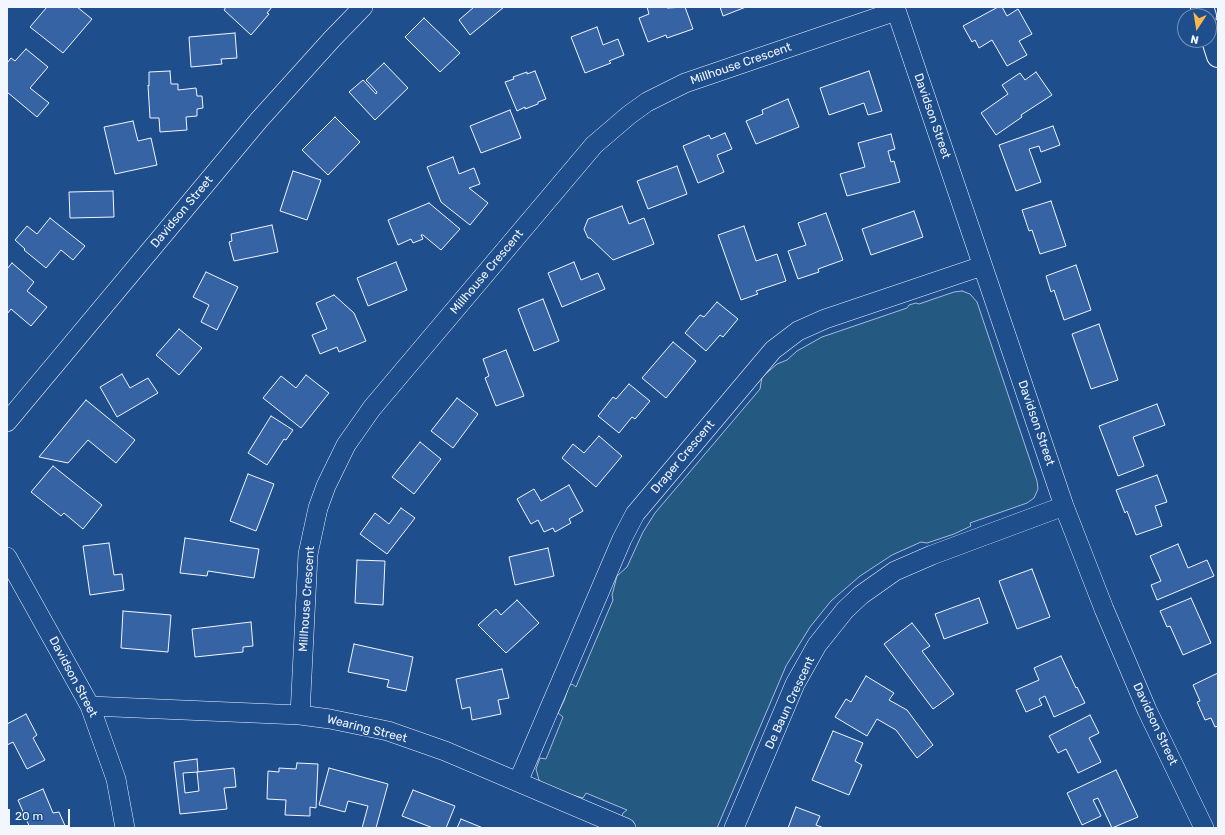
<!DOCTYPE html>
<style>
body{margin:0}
#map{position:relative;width:1225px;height:835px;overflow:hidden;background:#1f4e8c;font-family:Rubik,sans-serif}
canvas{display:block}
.frame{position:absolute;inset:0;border:8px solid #f2f6ff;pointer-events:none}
.north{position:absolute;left:1177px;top:8px;width:40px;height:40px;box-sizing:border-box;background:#1f4e8c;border:1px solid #7391ba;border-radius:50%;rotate:192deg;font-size:11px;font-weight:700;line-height:16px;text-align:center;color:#f2f6ff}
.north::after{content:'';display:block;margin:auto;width:14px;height:18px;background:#ffb74d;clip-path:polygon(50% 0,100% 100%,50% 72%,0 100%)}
.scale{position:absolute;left:8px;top:809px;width:62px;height:18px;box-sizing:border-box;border:2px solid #f2f6ff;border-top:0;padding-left:5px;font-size:12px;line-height:14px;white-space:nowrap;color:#f2f6ff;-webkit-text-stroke:3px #1f4e8c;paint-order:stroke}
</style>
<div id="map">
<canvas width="1225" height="835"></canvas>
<div class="frame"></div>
<div class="north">N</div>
<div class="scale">20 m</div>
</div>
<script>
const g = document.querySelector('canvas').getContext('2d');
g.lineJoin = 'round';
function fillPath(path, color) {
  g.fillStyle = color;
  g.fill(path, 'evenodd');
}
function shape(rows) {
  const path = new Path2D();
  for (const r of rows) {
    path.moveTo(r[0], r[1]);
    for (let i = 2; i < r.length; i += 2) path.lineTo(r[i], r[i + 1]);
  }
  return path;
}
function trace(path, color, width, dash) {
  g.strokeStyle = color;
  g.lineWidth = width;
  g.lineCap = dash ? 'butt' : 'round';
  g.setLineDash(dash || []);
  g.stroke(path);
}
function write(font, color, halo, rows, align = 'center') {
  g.font = font + ' Rubik,sans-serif';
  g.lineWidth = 3;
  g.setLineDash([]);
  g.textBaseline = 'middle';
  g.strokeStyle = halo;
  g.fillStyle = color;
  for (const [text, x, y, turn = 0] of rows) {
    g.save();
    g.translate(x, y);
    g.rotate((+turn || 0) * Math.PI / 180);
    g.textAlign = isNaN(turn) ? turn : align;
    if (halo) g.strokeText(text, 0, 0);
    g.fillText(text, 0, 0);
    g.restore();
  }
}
const green = shape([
 [962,291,970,294,977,302,1037,481,1038,489,1034,498,1027,503,970,523,971,526,954,534,927,543,921,542,892,555,860,576,831,601,810,627,786,666,717,828,632,828,620,821,623,813,627,810,586,793,583,798,550,789,539,780,536,769,540,758,546,759,563,717,558,713,564,701,569,686,572,684,576,687,613,600,612,595,617,576,627,567,643,532,655,513,760,389,762,377,777,364,787,360,797,351,822,337,907,308,909,305,916,303,919,304,954,292,962,291]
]);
const building = shape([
 [47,7,77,7,92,19,63,53,30,27,47,7],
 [226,7,272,7,267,13,269,14,251,35,224,10,226,7],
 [474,7,504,7,470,35,459,20,474,7],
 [647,7,666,7,667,8,685,7,693,29,667,38,666,35,648,42,639,18,649,14,647,7],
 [720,7,746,7,723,16,720,7],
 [998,7,1002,7,1007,16,1018,9,1032,34,1019,41,1027,55,1007,66,992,40,979,48,975,40,972,42,963,26,998,7],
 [424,18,460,53,440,72,405,37,424,18],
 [597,27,603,45,618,39,624,55,609,61,611,63,585,73,571,37,597,27],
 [235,33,237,58,221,59,222,64,191,67,189,37,235,33],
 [26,49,48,67,30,88,49,103,37,117,7,92,7,63,11,58,15,61,26,49],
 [384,63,408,88,375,120,349,92,363,80,376,94,377,92,366,80,384,63],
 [170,71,171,84,178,84,178,90,196,88,197,96,202,96,203,108,197,109,197,116,186,117,187,130,160,132,159,118,150,118,148,85,149,86,149,72,170,71],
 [535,71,546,99,538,102,538,104,525,109,525,107,517,111,505,82,514,79,513,77,527,72,527,74,535,71],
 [869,71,882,111,868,115,864,103,829,115,820,88,869,71],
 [1036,72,1052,95,1021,115,1022,117,996,135,981,113,1008,94,1002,85,1020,73,1025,80,1036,72],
 [788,99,799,127,756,144,746,121,763,114,762,110,788,99],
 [510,110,521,138,481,153,470,126,510,110],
 [335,117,360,142,328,175,302,150,335,117],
 [133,121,138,141,151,138,157,165,115,174,104,127,133,121],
 [1053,126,1060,145,1041,152,1039,146,1029,149,1041,182,1016,191,999,145,1053,126],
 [725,133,732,149,717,155,724,172,698,183,683,146,709,135,711,139,725,133],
 [891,134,895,149,888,151,891,162,894,161,900,182,847,196,840,174,865,167,858,143,891,134],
 [453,157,459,174,474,168,480,184,469,188,488,203,470,225,441,202,427,167,453,157],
 [677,166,687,194,648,209,637,181,677,166],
 [293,171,321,180,307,220,280,211,293,171],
 [113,191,114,217,70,218,69,192,113,191],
 [1051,201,1066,246,1040,254,1032,230,1029,231,1022,210,1051,201],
 [429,203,460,229,441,250,423,235,421,235,423,239,413,243,411,239,398,245,388,220,429,203],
 [622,206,629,224,644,218,654,244,613,260,590,238,588,238,584,229,588,219,622,206],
 [914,211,923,237,871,255,862,229,914,211],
 [826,213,843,260,818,269,819,272,798,279,788,251,806,245,798,223,826,213],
 [50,218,85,246,73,260,61,250,46,268,24,250,25,249,15,240,27,226,37,234,50,218],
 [272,225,278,252,234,261,229,242,232,241,231,234,272,225],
 [744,226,756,261,777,254,786,281,756,291,758,294,741,300,718,235,744,226],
 [396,262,407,290,368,306,357,278,396,262],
 [574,262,581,280,598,273,605,289,562,307,548,273,574,262],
 [12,263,34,282,27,291,47,307,31,326,11,309,7,314,7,269,12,263],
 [1076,265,1091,310,1064,320,1054,290,1051,292,1046,276,1076,265],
 [206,272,238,287,217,330,201,322,209,305,193,297,206,272],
 [334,295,354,313,366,341,339,352,337,347,320,354,312,335,327,329,316,303,334,295],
 [543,299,559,341,534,351,518,309,543,299],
 [717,302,738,319,723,337,720,335,706,351,685,333,700,315,704,317,717,302],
 [1099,324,1118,380,1091,389,1072,334,1099,324],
 [179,329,202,348,179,375,156,355,179,329],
 [673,342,696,361,666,398,642,378,673,342],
 [506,350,524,396,496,406,485,378,489,376,483,359,506,350],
 [122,374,130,388,148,378,158,393,117,417,100,387,122,374],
 [306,375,329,393,301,428,263,398,281,376,296,388,306,375],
 [629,384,650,401,635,419,632,417,619,433,598,416,613,397,616,399,629,384],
 [457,398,478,414,453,448,431,431,457,398],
 [86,400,135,440,116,463,88,440,68,463,39,457,86,400],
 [1157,404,1165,425,1133,437,1144,466,1118,476,1099,426,1157,404],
 [271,416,293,430,286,440,284,439,267,465,248,453,271,416],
 [599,436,622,456,596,487,562,458,573,444,584,453,599,436],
 [420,442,441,459,414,494,392,477,420,442],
 [53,466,102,505,83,529,64,513,61,516,31,492,53,466],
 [248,474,274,484,256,531,230,521,248,474],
 [1157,475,1167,502,1155,506,1162,526,1136,535,1127,511,1125,513,1116,490,1157,475],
 [569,485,583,511,569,519,571,523,555,532,553,528,544,532,538,520,531,524,517,499,534,489,541,501,569,485],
 [401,508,415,518,387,554,360,534,375,513,389,524,401,508],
 [185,538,259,549,254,578,208,571,207,576,180,573,185,538],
 [109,543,114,575,122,574,124,590,90,595,83,546,109,543],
 [1178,544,1188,568,1207,560,1214,576,1157,600,1151,585,1161,581,1150,556,1178,544],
 [548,548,554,576,515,585,509,557,548,548],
 [357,560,385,561,383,605,355,603,357,560],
 [1032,569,1050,617,1017,629,999,581,1032,569],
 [979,598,988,623,944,639,935,614,979,598],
 [1191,598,1211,643,1183,655,1170,626,1167,627,1160,611,1191,598],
 [517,600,539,623,506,653,478,625,496,609,501,615,517,600],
 [123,611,171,615,168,652,121,648,123,611],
 [251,622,253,646,243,647,243,652,195,657,192,629,251,622],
 [912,623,930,646,922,651,954,694,933,709,884,644,912,623],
 [354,644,413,657,406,691,387,687,389,680,348,672,354,644],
 [1061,656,1076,688,1077,687,1085,703,1054,717,1045,696,1039,699,1042,705,1026,712,1016,690,1039,680,1034,668,1061,656],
 [502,669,509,698,498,700,501,714,472,720,470,707,462,709,456,679,502,669],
 [1218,673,1218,726,1215,727,1211,718,1205,720,1197,702,1200,701,1193,685,1218,673],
 [866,676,894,693,889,700,907,710,933,745,917,758,896,730,877,719,867,736,835,717,846,699,851,702,866,676],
 [26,714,37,735,33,738,45,760,27,769,13,742,7,745,7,724,26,714],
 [1090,715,1099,733,1089,738,1101,762,1078,773,1066,749,1058,753,1049,736,1090,715],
 [833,731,863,743,855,761,862,765,849,795,812,780,833,731],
 [197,759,198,772,183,773,185,793,199,791,197,772,234,768,236,787,224,788,227,809,180,814,174,762,197,759],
 [297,763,318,764,316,808,310,807,310,816,285,815,286,800,267,799,268,771,279,772,279,768,296,769,297,763],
 [329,768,388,784,376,828,362,828,368,806,348,801,345,812,319,805,329,768],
 [1116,770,1138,817,1112,828,1098,798,1093,800,1101,816,1082,825,1067,793,1116,770],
 [43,789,53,813,59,812,66,828,30,828,18,800,43,789],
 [413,790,455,806,446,828,433,828,402,816,413,790],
 [796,807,820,816,816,825,824,828,788,828,796,807],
 [461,819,483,828,457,828,461,819]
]);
const minor = shape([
 [895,7,1064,506,1104,609,1147,710,1204,828],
 [7,422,259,120,332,39,363,7],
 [7,557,90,706,116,779,125,828],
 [90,706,300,715,330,719,388,731,445,751,626,828],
 [300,715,308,554,318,508,326,486,346,445,372,408,594,145,629,115,647,102,685,83,896,11],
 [518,782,622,539,635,514,773,350,798,331,825,319,982,266],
 [734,828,795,684,817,645,845,610,861,595,895,571,932,555,1064,506]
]);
const secondary = shape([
 [1202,7,1205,16],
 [1209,28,1218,56]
]);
const streetNames = [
 ["Millhouse Crescent",741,64,-19],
 ["Davidson Street",932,116,71],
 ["Davidson Street",182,212,-50],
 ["Millhouse Crescent",487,272,-50],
 ["Davidson Street",1036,423,71],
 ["Draper Crescent",683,457,-50],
 ["Millhouse Crescent",307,599,-86],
 ["Davidson Street",73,677,62],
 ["De Baun Crescent",790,703,-65],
 ["Davidson Street",1155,724,65],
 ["Wearing Street",367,729,14]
];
fillPath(green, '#245a82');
trace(green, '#a8bbd7', 1);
fillPath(building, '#3563a3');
trace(building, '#f2f6ff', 1);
trace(minor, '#f2f6ff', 20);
trace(secondary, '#f2f6ff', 24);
trace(minor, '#1f4e8c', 19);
trace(secondary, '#1f4e8c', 22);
write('12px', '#f2f6ff', '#1f4e8c', streetNames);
</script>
